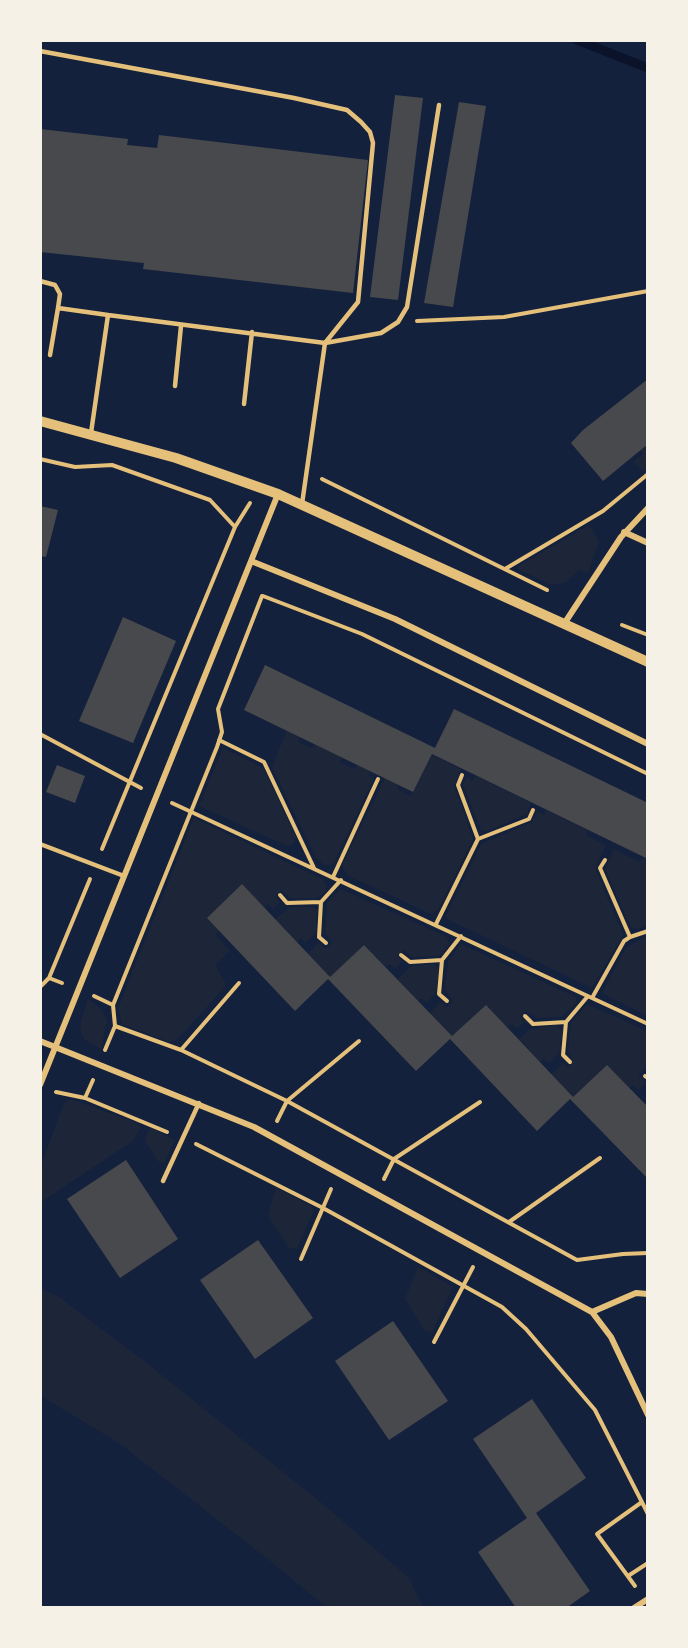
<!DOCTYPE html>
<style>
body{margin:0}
#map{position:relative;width:688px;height:1648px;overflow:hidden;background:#14213d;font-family:"Sofia Sans Condensed",sans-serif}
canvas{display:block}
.frame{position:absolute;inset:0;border:42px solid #f6f1e7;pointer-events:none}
</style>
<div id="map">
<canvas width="688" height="1648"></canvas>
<div class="frame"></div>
</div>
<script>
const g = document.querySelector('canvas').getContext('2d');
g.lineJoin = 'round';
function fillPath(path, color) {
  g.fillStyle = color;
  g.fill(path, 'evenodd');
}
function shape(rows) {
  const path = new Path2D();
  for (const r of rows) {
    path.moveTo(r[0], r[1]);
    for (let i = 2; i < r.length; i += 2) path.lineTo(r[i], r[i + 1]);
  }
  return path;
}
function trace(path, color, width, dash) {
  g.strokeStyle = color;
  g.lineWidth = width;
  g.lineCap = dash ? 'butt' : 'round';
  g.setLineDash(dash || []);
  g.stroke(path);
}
const green = shape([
 [647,444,647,468,643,471,633,462,643,454,640,450],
 [589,525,599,541,588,573,579,570,566,582,552,585,519,570,518,566],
 [287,730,300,737,298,742,312,748,315,744,342,757,340,762,354,769,357,764,370,771,369,776,374,778,335,861,331,865,324,865,316,858,272,767],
 [223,748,263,768,296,837,293,844,287,846,199,806],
 [432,755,461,769,454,786,473,839,438,910,431,914,347,875,342,865,385,778,399,785,397,789,411,796],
 [476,776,531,803,527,814,487,831,481,830,463,785,467,777,473,781],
 [546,810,588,831,586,835,606,845,595,868,623,935,592,988,445,918,481,844,532,822,537,811,544,815],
 [194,818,322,879,327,885,325,892,317,898,290,898,281,890,275,896,280,902,273,909,268,904,264,908,208,918,219,930,215,934,230,951,215,965,225,982,225,987,178,1039,169,1042,122,1024,118,1008],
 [614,849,640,862,643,857,647,860,647,926,637,929,630,926,605,869],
 [341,889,447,937,449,944,440,956,412,957,403,950,397,956,402,961,395,969,390,964,386,967,364,945,330,977,308,954,319,942,325,949,332,943,325,932,327,903],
 [290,907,313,907,317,910,316,933,305,943,301,938,297,942,275,919],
 [647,935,648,935,647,1016,602,993,626,948],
 [461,944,576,997,577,1003,561,1017,537,1018,526,1011,520,1017,524,1022,517,1029,512,1024,508,1028,486,1005,452,1036,430,1013,441,1002,447,1007,453,1001,445,989,448,962],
 [433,964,439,970,436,993,427,1003,422,998,418,1001,397,979,412,966],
 [88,999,100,1008,107,1020,101,1049,85,1040,81,1033,80,1024],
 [587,1004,647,1031,647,1071,645,1068,638,1075,646,1082,638,1090,633,1085,629,1088,607,1065,573,1097,551,1074,563,1063,567,1068,573,1062,568,1051,571,1023],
 [556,1025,562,1031,559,1053,549,1063,544,1059,540,1062,519,1039,530,1029],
 [70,1099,138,1123,141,1128,133,1141,41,1202,41,1166,64,1103],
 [152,1128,175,1140,164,1163,158,1161,145,1141,148,1131],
 [276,1188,311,1206,314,1210,297,1249,289,1248,268,1216],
 [418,1267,453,1287,432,1332,425,1331,405,1299],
 [40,1288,59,1297,153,1368,318,1500,409,1578,423,1607,326,1607,269,1560,119,1443,41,1396]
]);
const stream = shape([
 [577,40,648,68]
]);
const building = shape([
 [395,95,423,98,398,300,370,297],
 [459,102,486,106,453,307,424,303],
 [40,129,128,139,127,145,157,148,159,135,368,160,353,293,143,269,144,263,40,252],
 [648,379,648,444,603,481,571,443,583,430],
 [40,506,58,510,46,557,40,556],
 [123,617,176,641,133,743,79,721],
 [265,665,435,748,454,709,648,803,648,859,432,754,413,792,244,710],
 [57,765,85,776,75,803,46,792],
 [242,884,330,977,364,945,452,1036,486,1005,573,1097,607,1065,648,1107,648,1179,570,1099,537,1131,450,1039,416,1071,328,979,295,1011,207,918],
 [126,1160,178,1239,120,1278,67,1199],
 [258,1240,313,1318,255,1359,200,1280],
 [393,1321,448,1401,389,1440,335,1361],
 [532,1399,586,1478,536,1513,590,1591,566,1608,516,1608,478,1552,527,1518,473,1439]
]);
const path = shape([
 [417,321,504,317,648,291],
 [40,459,75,467,112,465,210,500,235,527],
 [322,479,547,590],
 [505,569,603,511,648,474],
 [262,596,218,709,222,732,217,747,113,1005,115,1026,181,1050,287,1101,577,1260,623,1254,648,1253],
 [263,596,362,634,648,774],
 [622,625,648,635],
 [40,734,141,788],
 [219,740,264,762,314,868],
 [462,775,458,785,478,839,529,819,533,810],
 [172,803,648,1024],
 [102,849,235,527,250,503],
 [605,860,600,868,630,937],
 [333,877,378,779],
 [280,895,287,903,321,902,319,937,326,943],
 [321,902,341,880],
 [436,924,478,839],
 [401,955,410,962,442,960,439,994,447,1001],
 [442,960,461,936],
 [49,978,90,879],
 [40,987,49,978,62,983],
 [94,996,113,1005],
 [592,998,624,941,630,937,648,931],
 [525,1016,533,1024,566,1022,563,1055,570,1062],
 [566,1022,588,996],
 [105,1050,115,1026],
 [181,1050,239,983],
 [645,1076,648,1078],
 [56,1092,85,1098,167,1132],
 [85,1098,93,1080],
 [277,1121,287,1101,359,1041],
 [196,1144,323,1208,502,1307,526,1329,595,1410,648,1514],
 [384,1179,394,1159,480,1102],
 [509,1222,600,1158],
 [301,1259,331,1189],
 [434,1342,473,1267],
 [628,1576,648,1563],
 [635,1586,597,1534,642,1502]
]);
const service = shape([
 [40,51,294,98,347,110,361,122,370,132,373,143,358,302,325,343],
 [40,281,55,285,60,294,58,308,108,315],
 [325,343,381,333,398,322,407,307,439,105],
 [50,355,58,308],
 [175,386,181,326],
 [244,404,252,332],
 [91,433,108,315,325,343,302,504],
 [40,844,124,876],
 [163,1181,199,1103]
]);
const minor = shape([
 [624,532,648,543],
 [251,561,395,619,648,744],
 [564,624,621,537,648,508],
 [40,1041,254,1127,592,1312,611,1337,648,1415],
 [40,1085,278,494],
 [592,1312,636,1293,648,1294],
 [634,1608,648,1599]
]);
const tertiary = shape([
 [40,421,176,458,278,494,648,662]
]);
fillPath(green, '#1d2539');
trace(stream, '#0b132b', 9);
fillPath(building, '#48494c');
trace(path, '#e5c07b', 4);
trace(service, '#e5c07b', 4.5);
trace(minor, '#e5c07b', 6);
trace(tertiary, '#e5c07b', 10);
</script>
